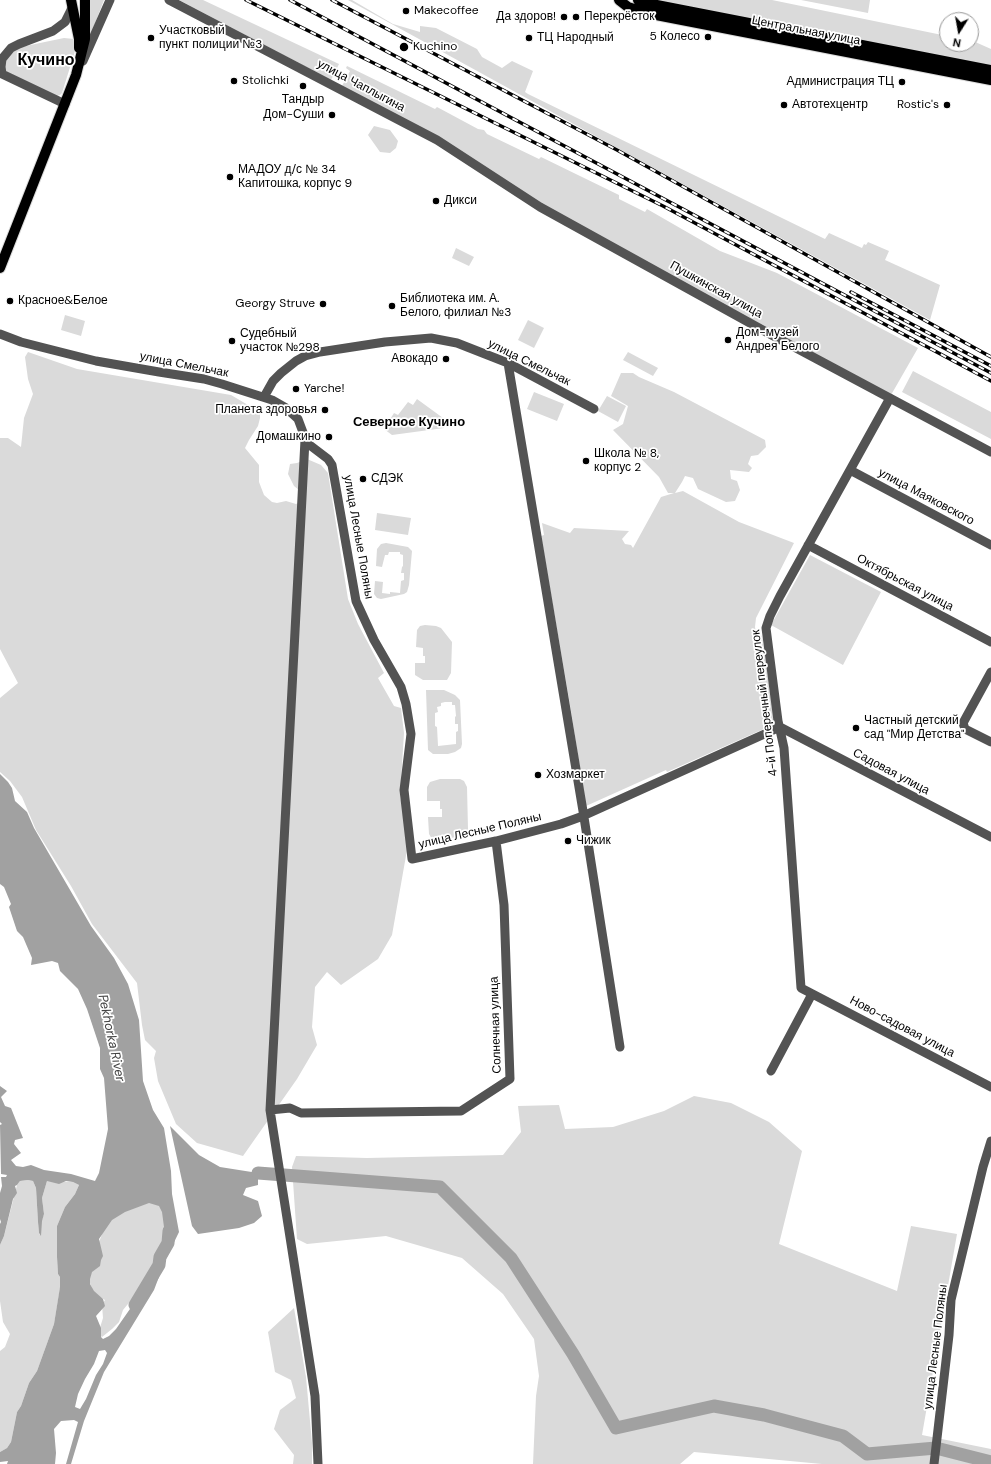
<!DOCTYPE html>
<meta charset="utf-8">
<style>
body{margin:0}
#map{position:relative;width:991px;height:1464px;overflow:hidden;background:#fff;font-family:"DM Sans",sans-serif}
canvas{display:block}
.north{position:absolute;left:939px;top:12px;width:40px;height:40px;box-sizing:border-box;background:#fff;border:1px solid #999;border-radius:50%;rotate:191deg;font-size:11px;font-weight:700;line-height:16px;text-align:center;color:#000}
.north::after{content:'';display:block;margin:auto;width:14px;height:18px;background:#000;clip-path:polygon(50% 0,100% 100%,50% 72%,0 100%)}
</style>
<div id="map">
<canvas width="991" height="1464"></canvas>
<div class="north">N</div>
</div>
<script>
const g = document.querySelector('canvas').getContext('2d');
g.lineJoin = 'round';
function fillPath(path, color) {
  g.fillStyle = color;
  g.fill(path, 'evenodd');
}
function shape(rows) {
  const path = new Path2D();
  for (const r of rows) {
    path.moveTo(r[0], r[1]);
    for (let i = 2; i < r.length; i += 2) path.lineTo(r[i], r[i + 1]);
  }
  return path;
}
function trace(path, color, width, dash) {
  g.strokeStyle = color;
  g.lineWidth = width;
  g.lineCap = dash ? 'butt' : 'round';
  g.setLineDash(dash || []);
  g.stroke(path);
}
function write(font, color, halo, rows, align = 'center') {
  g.font = font + ' "DM Sans",sans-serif';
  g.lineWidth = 3.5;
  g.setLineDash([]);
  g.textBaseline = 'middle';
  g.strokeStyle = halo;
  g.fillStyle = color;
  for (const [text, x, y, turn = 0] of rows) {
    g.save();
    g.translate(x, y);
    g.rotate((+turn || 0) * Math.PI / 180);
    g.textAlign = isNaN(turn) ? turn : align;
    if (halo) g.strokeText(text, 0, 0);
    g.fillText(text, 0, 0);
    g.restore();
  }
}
const green = shape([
 [88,0,104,0,87,44],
 [179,0,203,0,339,64,331,80],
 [348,0,352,0,393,24,420,32,420,26,436,28,477,49,482,57,502,68,512,61,533,71,525,92,528,94,825,239,829,233,862,248,864,244,866,245,868,242,889,251,885,260,940,285,930,320],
 [645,0,772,0,947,36,947,44,971,44,971,41,973,41,991,49,991,68],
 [801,0,870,0,868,13],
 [64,38,74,39,76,48,62,93,60,95,57,96,5,71,4,59,16,48],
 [347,66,435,109,437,107,478,129,484,130,487,134,539,159,541,157,619,195,619,199,645,212,647,209,720,251,777,273,918,348,891,395,708,296,535,200,342,86,350,71,346,68],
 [374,126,390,130,398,141,396,148,390,153,380,152,368,135],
 [456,248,474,257,469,266,452,258],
 [65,315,85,321,81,336,61,330],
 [528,320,544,328,534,348,518,340],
 [28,352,77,369,231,395,260,412,260,418,258,426,249,440,245,448,259,465,259,482,264,495,272,502,277,503,286,501,296,504,303,501,304,494,294,486,288,474,290,464,297,463,307,459,321,465,328,473,348,599,358,624,384,673,378,678,394,706,401,708,404,733,400,797,404,812,407,850,392,935,378,959,341,985,327,972,315,987,312,1027,317,1045,297,1079,243,1156,197,1143,176,1124,158,1081,154,1058,156,1051,145,1040,142,1025,137,983,92,924,71,886,36,830,22,797,10,781,0,772,0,698,18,683,0,649,0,438,8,438,21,447,24,418,33,394,28,379,25,357],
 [628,352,658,368,653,376,623,360],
 [913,371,991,412,991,439,902,392],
 [621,373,633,373,639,377,674,392,765,440,766,447,758,455,751,456,748,464,752,468,749,472,730,470,731,479,737,481,740,490,735,501,726,502,698,489,693,478,685,476,682,482,675,493,683,491,739,522,794,543,756,618,755,627,756,633,762,636,775,724,667,772,666,770,586,806,570,705,541,536,544,535,542,523,570,533,574,528,629,531,622,539,625,544,631,545,633,548,661,497,674,493,668,493,659,477,613,430,623,424,628,406,611,396],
 [534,392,564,404,557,421,527,409],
 [607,396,626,406,618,422,598,411],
 [417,399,443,418,444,428,392,435,384,429,394,413,398,415,408,402,413,405],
 [377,513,411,518,408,535,375,530],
 [386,543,408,547,412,551,409,585,407,592,404,594,381,599,377,598,374,594,375,581,383,582,382,593,390,594,390,592,400,593,401,581,404,580,404,573,401,573,402,567,403,566,403,555,400,554,400,552,389,552,388,555,385,555,382,567,376,566,377,549,381,544],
 [810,555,881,592,843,665,771,625],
 [425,625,436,626,441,628,452,642,451,673,447,680,423,680,415,675,415,663,425,663,425,656,423,656,423,648,416,647,417,630,420,626],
 [426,690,444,690,455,695,460,700,462,744,461,748,455,752,448,754,433,754,428,750],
 [445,702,452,702,452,705,455,705,456,716,455,717,455,724,458,724,458,731,456,732,456,744,438,746,437,727,435,726,435,713,438,712,437,707,441,706,441,703],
 [440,779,460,779,464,781,467,787,468,829,465,835,437,841,432,839,429,834,428,817,442,817,442,809,440,809,440,801,427,801,427,787,430,782],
 [694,1096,731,1103,769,1122,802,1151,779,1244,897,1291,911,1226,957,1234,922,1435,991,1449,991,1464,822,1464,694,1452,680,1464,533,1464,536,1396,539,1376,534,1339,503,1294,462,1258,386,1236,307,1244,297,1239,292,1167,296,1156,367,1158,503,1155,521,1132,518,1106,559,1105,565,1129,613,1127,664,1111],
 [28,1180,33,1181,36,1188,38,1222,39,1233,40,1235,41,1222,44,1214,42,1198,47,1181,73,1182,79,1185,75,1194,65,1207,57,1226,57,1257,58,1274,60,1277,60,1288,54,1324,37,1371,29,1383,21,1406,17,1412,11,1442,7,1448,0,1452,0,1351,5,1347,10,1334,3,1322,0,1301,0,1245,4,1236,17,1185,20,1181],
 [154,1201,163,1209,166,1229,166,1244,153,1270,141,1288,123,1310,119,1322,112,1329,102,1337,98,1334,103,1318,102,1305,105,1300,94,1294,87,1275,99,1242,108,1219,128,1208],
 [294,1308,306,1377,312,1443,312,1464,293,1464,294,1455,274,1429,280,1410,296,1398,291,1380,275,1372,268,1332]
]);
const water = shape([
 [0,774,8,782,12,788,15,801,27,812,34,828,91,926,114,958,128,984,139,1020,143,1081,153,1110,164,1128,171,1171,172,1194,179,1232,165,1261,154,1290,104,1372,84,1421,71,1464,66,1464,78,1422,74,1420,61,1421,54,1429,56,1453,55,1464,7,1464,8,1461,0,1462,0,1452,7,1448,11,1442,17,1412,21,1406,29,1383,37,1371,54,1324,60,1287,60,1277,58,1274,57,1257,57,1226,65,1207,75,1194,79,1185,73,1182,66,1181,59,1184,47,1181,42,1198,44,1214,42,1221,41,1236,39,1233,38,1222,36,1188,33,1181,28,1180,20,1181,17,1185,15,1186,17,1193,13,1199,4,1236,0,1245,0,1224,1,1222,0,1219,0,1193,2,1186,1,1177,6,1177,7,1175,1,1174,0,1125,2,1124,0,1122,0,1086,7,1091,1,1097,5,1106,11,1108,23,1138,15,1140,14,1144,21,1153,11,1160,16,1166,23,1167,31,1165,44,1170,71,1174,95,1181,99,1173,108,1129,104,1078,100,1069,100,1048,87,1009,78,989,60,971,58,963,52,961,31,965,32,958,23,937,17,931,9,907,11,904,4,887,0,884],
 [149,1203,159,1206,162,1212,166,1242,165,1249,146,1286,116,1329,109,1336,103,1339,101,1337,101,1328,96,1316,105,1306,103,1299,94,1291,90,1284,90,1279,92,1272,100,1266,101,1260,103,1256,99,1239,112,1220,125,1212],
 [105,1350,107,1353,103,1364,96,1375,86,1399,80,1409,75,1407,78,1394,85,1379,94,1364,99,1351],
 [170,1126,199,1155,220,1167,258,1173,258,1185,246,1188,243,1195,258,1201,262,1216,254,1223,239,1228,198,1234,192,1226]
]);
const river = shape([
 [258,1173,440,1187,511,1258,573,1354,616,1428,714,1406,764,1415,843,1436,867,1454,936,1448,991,1462],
 [135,1305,159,1265,160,1257,168,1243,169,1231]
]);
const minor = shape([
 [169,0,437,140,540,207,768,333,991,452],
 [83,61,110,0],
 [65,104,2,74,1,67,2,59,11,48,19,44,53,31,65,22,72,8],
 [0,334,21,342,96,361,159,372,204,379,222,384,272,400,286,408,298,419,307,443,328,459,332,465,356,601,374,640,401,687,406,704,411,734,404,790,412,859,496,841,561,824,583,816,780,727],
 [508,363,583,811,620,1047],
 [264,397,273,381,281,373,296,361,305,356,320,352,385,342,431,338,457,343,508,363,594,409],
 [890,398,780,596,770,616,766,628,778,721,784,748,801,988,991,1087],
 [305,440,270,1110,315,1396,318,1464],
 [850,470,991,545],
 [808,545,991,642],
 [991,672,963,723,965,729,991,742],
 [780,727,991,837],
 [771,1071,812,994],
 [270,1110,290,1108,301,1113,461,1111,510,1079,504,905,496,841],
 [934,1464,949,1335,951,1300,983,1167,991,1141]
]);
const major = shape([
 [71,0,79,39,79,48],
 [619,0,628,7,651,14,991,80],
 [638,0,652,4,991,70],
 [0,268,76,75,85,39,85,0]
]);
const rail = shape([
 [246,0,663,206,991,381],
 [290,0,991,373],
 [332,0,617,150,991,357],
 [851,292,991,366]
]);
const markers = [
 [406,11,4,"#000"],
 [564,17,4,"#000"],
 [576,17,4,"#000"],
 [708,37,4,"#000"],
 [151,38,4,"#000"],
 [529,38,4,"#000"],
 [404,47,5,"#000"],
 [234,81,4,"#000"],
 [902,82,4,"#000"],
 [303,86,4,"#000"],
 [784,105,4,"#000"],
 [947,105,4,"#000"],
 [332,115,4,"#000"],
 [230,177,4,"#000"],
 [436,201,4,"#000"],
 [10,301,4,"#000"],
 [323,304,4,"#000"],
 [392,306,4,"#000"],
 [728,340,4,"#000"],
 [232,341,4,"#000"],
 [446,359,4,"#000"],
 [296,389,4,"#000"],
 [325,410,4,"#000"],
 [329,437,4,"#000"],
 [586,461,4,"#000"],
 [363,479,4,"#000"],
 [856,728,4,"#000"],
 [538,775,4,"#000"],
 [568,841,4,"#000"]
];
const poiNames = [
 ["Makecoffee",414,11],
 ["Да здоров!",556,17,"right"],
 ["Перекрёсток",584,17],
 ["Участковый",159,31],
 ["пункт полиции №3",159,45],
 ["5 Колесо",700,37,"right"],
 ["ТЦ Народный",537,38],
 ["Kuchino",413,47],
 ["Stolichki",242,81],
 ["Администрация ТЦ",894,82,"right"],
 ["Тандыр",303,100,"center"],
 ["Автотехцентр",792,105],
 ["Rostic's",939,105,"right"],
 ["Дом-Суши",324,115,"right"],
 ["МАДОУ д/с № 34",238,170],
 ["Капитошка, корпус 9",238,184],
 ["Дикси",444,201],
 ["Библиотека им. А.",400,299],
 ["Белого, филиал №3",400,313],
 ["Красное&Белое",18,301],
 ["Georgy Struve",315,304,"right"],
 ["Дом-музей",736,333],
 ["Андрея Белого",736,347],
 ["Судебный",240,334],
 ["участок №298",240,348],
 ["Авокадо",438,359,"right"],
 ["Yarche!",304,389],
 ["Планета здоровья",317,410,"right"],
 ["Домашкино",321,437,"right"],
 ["Школа № 8,",594,454],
 ["корпус 2",594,468],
 ["СДЭК",371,479],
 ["Частный детский",864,721],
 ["сад \"Мир Детства\"",864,735],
 ["Хозмаркет",546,775],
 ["Чижик",576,841]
];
const streetNames = [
 ["Центральная улица",806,31,11],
 ["улица Чаплыгина",361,86,28],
 ["Пушкинская улица",716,290,29],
 ["улица Смельчак",529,363,26],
 ["улица Смельчак",184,365,11],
 ["улица Маяковского",926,497,28],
 ["улица Лесные Поляны",358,537,80],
 ["Октябрьская улица",905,583,28],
 ["4-й Поперечный переулок",765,703,-97],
 ["Садовая улица",891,772,28],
 ["улица Лесные Поляны",480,831,-13],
 ["Солнечная улица",496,1025,-92],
 ["Ново-садовая улица",902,1027,28],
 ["улица Лесные Поляны",936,1347,-83]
];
const neighbourhoodNames = [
 ["Северное Кучино",409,423]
];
const waterNames = [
 ["Pekhorka River",111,1038,78]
];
const districtNames = [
 ["Кучино",46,61]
];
fillPath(green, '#dadada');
fillPath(water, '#a1a1a1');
trace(river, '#a1a1a1', 13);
trace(major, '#dbdbdb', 12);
trace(minor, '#535353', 9);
trace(major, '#000', 10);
trace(rail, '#000', 3.5);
trace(rail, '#fff', 2, [6]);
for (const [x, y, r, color] of markers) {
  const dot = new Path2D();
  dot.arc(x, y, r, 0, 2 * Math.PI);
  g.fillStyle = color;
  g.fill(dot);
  trace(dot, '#fff', 1.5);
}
write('12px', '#000', '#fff', poiNames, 'left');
write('12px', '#000', '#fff', streetNames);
write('bold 13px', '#000', '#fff', neighbourhoodNames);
write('italic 13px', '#424242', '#fff', waterNames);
write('bold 16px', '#000', '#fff', districtNames);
</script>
